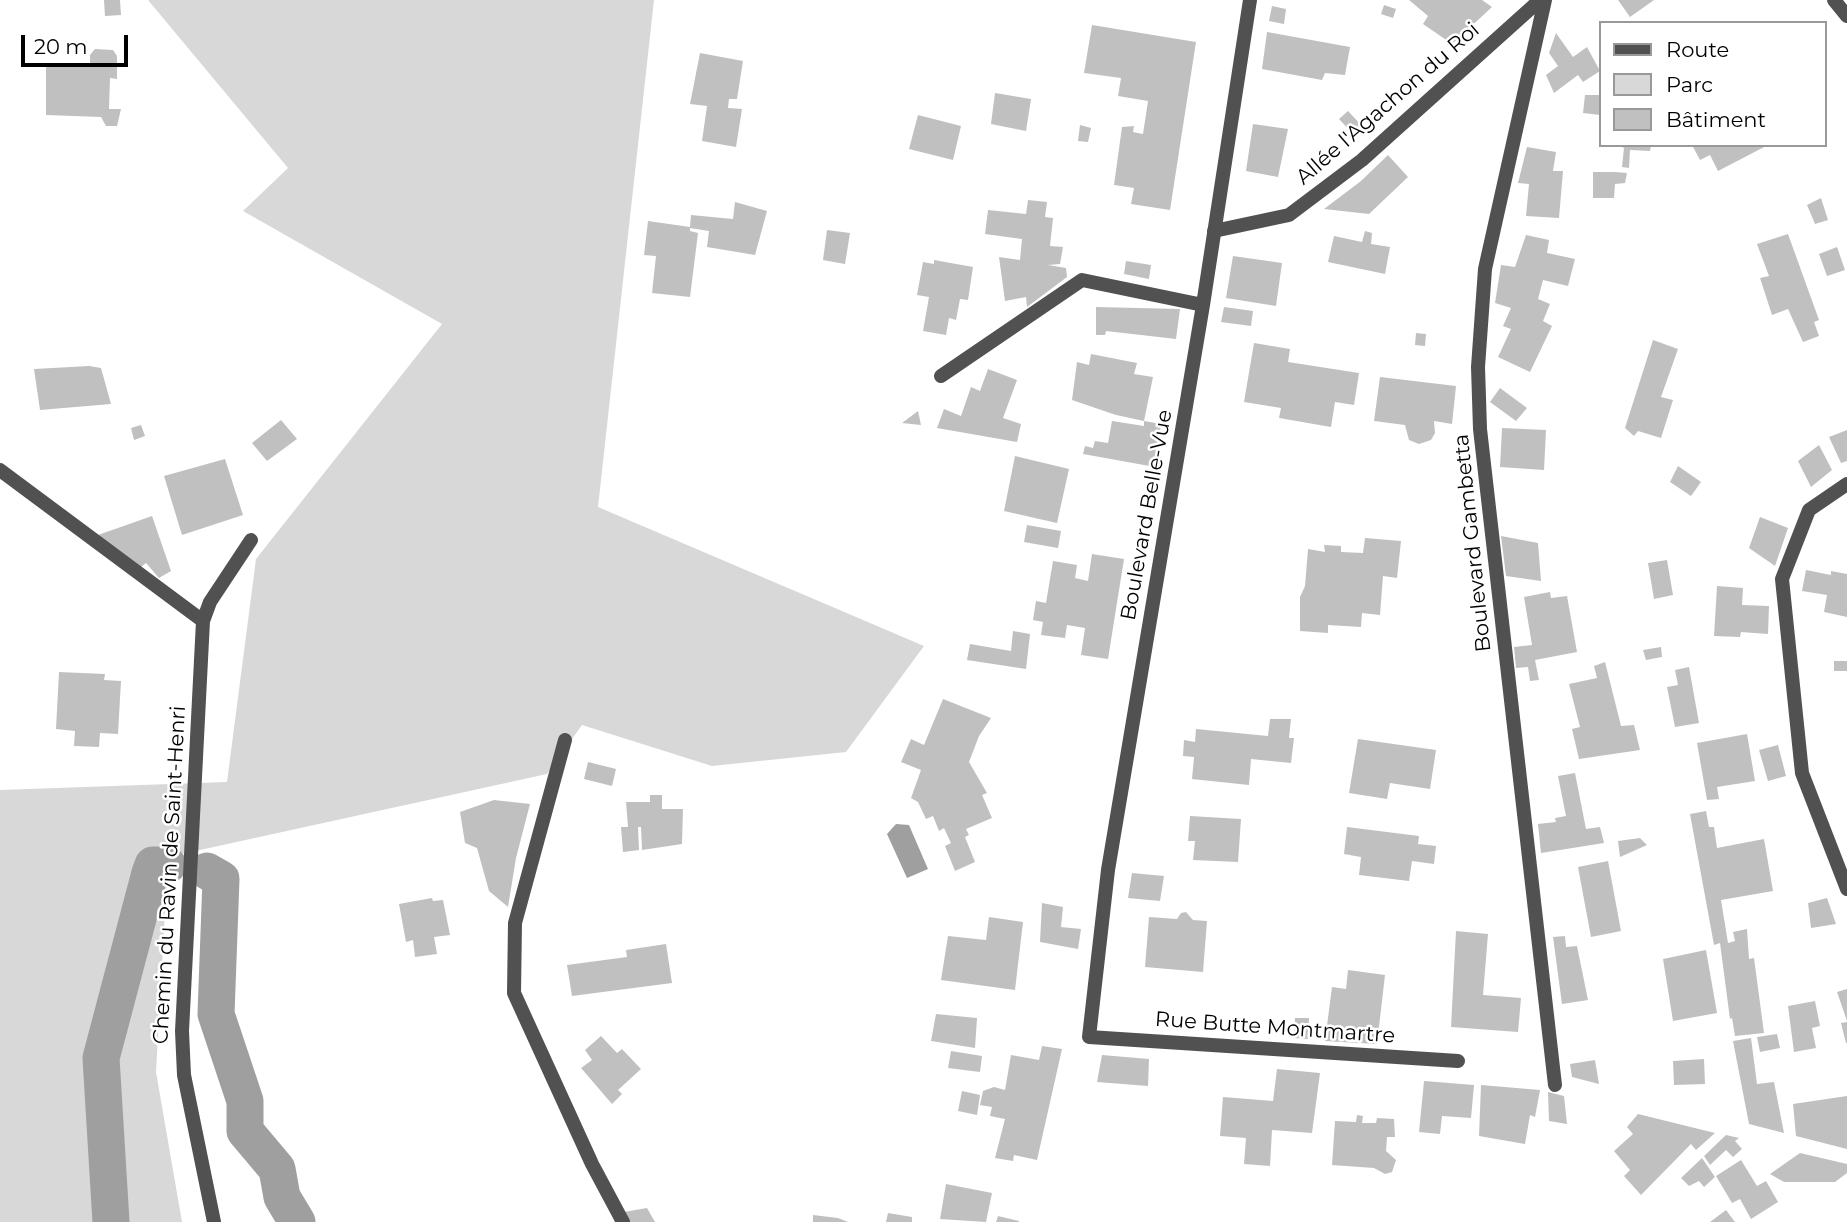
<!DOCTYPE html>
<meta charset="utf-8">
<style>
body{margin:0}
#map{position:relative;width:1847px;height:1222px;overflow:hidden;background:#fff;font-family:Montserrat,sans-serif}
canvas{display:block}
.legend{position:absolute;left:1599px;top:21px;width:228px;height:126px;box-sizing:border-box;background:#fff;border:2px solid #999;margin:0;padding:9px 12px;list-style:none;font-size:21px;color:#000}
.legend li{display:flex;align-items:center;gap:14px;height:35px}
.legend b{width:35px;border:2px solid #999}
.scale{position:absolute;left:21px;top:35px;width:107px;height:32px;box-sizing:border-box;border:4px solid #000;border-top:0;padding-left:9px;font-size:21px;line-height:24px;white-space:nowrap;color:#000;-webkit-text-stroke:5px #fff;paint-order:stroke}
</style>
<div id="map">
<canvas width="1847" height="1222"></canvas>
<ul class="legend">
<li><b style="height:9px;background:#515151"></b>Route</li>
<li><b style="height:19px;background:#d8d8d8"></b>Parc</li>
<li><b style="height:19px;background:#c0c0c0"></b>Bâtiment</li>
</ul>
<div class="scale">20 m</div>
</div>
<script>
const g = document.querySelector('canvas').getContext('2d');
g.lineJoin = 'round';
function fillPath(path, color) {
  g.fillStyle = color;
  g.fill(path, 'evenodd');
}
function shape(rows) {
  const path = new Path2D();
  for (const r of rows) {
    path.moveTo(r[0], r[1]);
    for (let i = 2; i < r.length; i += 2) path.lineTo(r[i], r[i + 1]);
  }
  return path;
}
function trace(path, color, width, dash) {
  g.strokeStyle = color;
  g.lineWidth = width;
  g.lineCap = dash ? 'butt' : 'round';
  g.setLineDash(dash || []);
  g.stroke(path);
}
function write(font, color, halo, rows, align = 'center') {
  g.font = font + ' Montserrat,sans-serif';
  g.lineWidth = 5;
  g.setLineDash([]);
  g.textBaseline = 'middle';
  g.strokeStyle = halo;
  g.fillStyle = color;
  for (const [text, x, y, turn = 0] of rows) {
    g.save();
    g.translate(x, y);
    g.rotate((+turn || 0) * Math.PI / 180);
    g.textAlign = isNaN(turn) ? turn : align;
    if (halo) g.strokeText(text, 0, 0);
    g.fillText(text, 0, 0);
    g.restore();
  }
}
const green = shape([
 [148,0,654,0,598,507,924,646,846,752,712,766,582,725,547,774,168,857,156,1072,182,1222,0,1222,0,790,227,782,256,559,442,324,243,211,288,168]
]);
const water = shape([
 [896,824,909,825,928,869,907,878,887,834]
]);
const canal = shape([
 [207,871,221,879,216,1014,245,1101,245,1131,277,1169,282,1197,297,1222],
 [111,1222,101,1058,150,873,153,865,168,865]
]);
const building = shape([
 [104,0,120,0,121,15,105,16],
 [1409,0,1482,0,1492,7,1452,44,1423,24,1428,16],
 [1618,0,1654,0,1630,17],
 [1384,5,1396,9,1393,18,1381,14],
 [1272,6,1286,9,1284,24,1269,21],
 [1092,25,1196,42,1170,210,1131,204,1134,188,1114,185,1122,127,1134,126,1133,132,1143,134,1148,101,1118,96,1121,78,1084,73],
 [1267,32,1350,47,1345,75,1325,73,1322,80,1262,69],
 [1556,33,1573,57,1587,47,1600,71,1583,82,1578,75,1554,93,1546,75,1558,66,1549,53],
 [95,49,113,50,117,56,117,79,110,78,109,109,121,109,117,126,106,126,101,117,46,115,46,67,90,67,90,55],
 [700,53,743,61,737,99,729,99,728,108,742,109,736,147,702,141,707,106,690,104],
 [995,93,1031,99,1026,131,991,124],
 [1585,95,1600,95,1600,115,1583,113],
 [1348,111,1364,128,1355,136,1339,119],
 [918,115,961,126,953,160,909,149],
 [1253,124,1288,129,1278,177,1246,171],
 [1080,125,1091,128,1088,142,1078,141],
 [1618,145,1651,145,1650,151,1630,150,1629,168,1622,167,1624,148],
 [1692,145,1768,145,1718,171,1710,155,1700,160],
 [1527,147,1556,152,1553,171,1563,171,1559,218,1526,216,1529,184,1518,183],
 [1388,155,1408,177,1369,214,1324,209,1361,181],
 [1593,172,1615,172,1627,173,1625,183,1615,184,1614,198,1593,198],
 [1821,198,1828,220,1815,224,1807,205],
 [1028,200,1047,202,1045,217,1053,218,1050,246,1063,247,1060,264,1048,265,1066,268,1067,277,1027,307,1026,297,1005,301,999,257,1020,260,1022,239,985,234,988,210,1026,214],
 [735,202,767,211,755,255,707,247,709,231,690,228,690,231,698,233,690,297,652,293,656,256,644,255,648,221,690,227,691,215,733,219],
 [827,230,850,233,845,264,823,260],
 [1365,231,1372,233,1371,244,1390,247,1385,274,1328,262,1334,236,1362,242],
 [1788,234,1819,320,1814,322,1819,336,1803,342,1788,309,1772,315,1760,278,1769,276,1757,244],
 [1526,235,1549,240,1547,253,1575,259,1568,286,1543,280,1538,299,1550,304,1543,321,1552,326,1530,372,1498,357,1511,329,1503,326,1511,308,1495,303,1501,265,1515,267],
 [1837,247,1845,270,1827,276,1819,254],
 [1233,256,1282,263,1276,306,1226,298],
 [934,260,973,267,968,300,960,299,956,320,949,318,946,335,923,331,929,297,917,295,923,262,934,264],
 [1126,261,1151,265,1149,279,1124,274],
 [1096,307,1180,309,1176,339,1106,331,1105,335,1096,335],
 [1224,307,1253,311,1251,326,1221,322],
 [1416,333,1426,334,1425,346,1415,345],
 [1653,340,1678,349,1661,397,1673,400,1661,438,1638,431,1634,436,1625,428],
 [1254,343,1290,349,1288,362,1359,373,1354,405,1335,402,1331,427,1279,418,1281,408,1244,402],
 [1091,354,1137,363,1134,374,1153,377,1144,421,1116,415,1072,400,1077,362,1089,365],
 [89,366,101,368,111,404,40,410,34,369],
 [988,369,1017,380,1003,418,1021,424,1017,442,937,428,944,409,961,416,971,387,980,391],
 [1380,377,1456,386,1452,424,1434,421,1435,433,1431,440,1419,444,1409,440,1405,425,1374,421],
 [1500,388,1527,408,1516,421,1490,402],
 [918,411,921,425,902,423],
 [281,420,297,439,267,461,252,443],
 [1112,421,1144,426,1144,421,1161,424,1155,467,1083,454,1085,446,1093,448,1095,441,1108,443],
 [141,425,145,436,134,440,131,428],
 [1502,428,1546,430,1544,470,1500,467],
 [1847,430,1847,461,1841,463,1829,437],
 [1819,445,1832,470,1811,487,1798,461],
 [1015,456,1069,469,1057,523,1004,511],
 [225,459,243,515,182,535,164,476],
 [1678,466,1701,482,1691,496,1670,482],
 [152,516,171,571,159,578,146,563,141,567,98,535],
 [1760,517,1788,528,1775,566,1749,548],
 [1027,525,1061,531,1058,548,1024,542],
 [1501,536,1538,543,1541,581,1506,576],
 [1365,538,1401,541,1397,578,1383,576,1380,615,1362,613,1361,627,1328,625,1328,633,1300,631,1300,597,1305,586,1308,549,1325,552,1324,545,1341,546,1341,552,1363,553],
 [1092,554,1124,559,1108,659,1081,655,1085,628,1067,625,1065,638,1041,635,1043,622,1033,620,1036,601,1046,603,1053,561,1077,565,1075,578,1088,581],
 [1667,560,1673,595,1654,599,1648,563],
 [1806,570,1831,575,1831,571,1847,574,1847,617,1824,612,1827,595,1802,591],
 [1717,586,1743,588,1742,605,1769,606,1768,634,1741,632,1740,637,1714,636],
 [1550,592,1551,598,1567,596,1577,652,1535,660,1539,680,1530,681,1528,667,1516,668,1514,647,1532,645,1524,597],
 [1013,631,1030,634,1026,669,967,660,970,644,1011,651],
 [1661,647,1662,657,1646,660,1643,650],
 [1834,661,1847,661,1847,671,1834,671],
 [1605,662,1621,726,1634,725,1640,750,1579,759,1572,729,1580,727,1569,684,1597,678,1594,666],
 [1689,667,1699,723,1675,727,1667,687,1678,685,1675,670],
 [59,672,105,674,104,680,121,681,118,734,100,733,99,747,74,746,75,731,56,729],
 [943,699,991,718,979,736,969,762,987,793,982,795,992,818,966,829,969,835,965,837,975,862,955,871,945,846,951,843,944,828,939,831,933,816,926,819,918,802,911,798,921,770,901,762,911,739,924,745],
 [1270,719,1291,719,1289,738,1294,738,1291,763,1251,759,1249,785,1192,779,1194,757,1183,756,1184,740,1195,742,1196,729,1268,736],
 [1747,734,1755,781,1717,787,1719,799,1707,800,1697,743],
 [1358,739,1436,750,1430,789,1390,783,1387,799,1349,793],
 [1778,745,1786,776,1768,781,1759,750],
 [588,762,616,769,612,786,584,779],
 [1575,773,1586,829,1600,827,1604,843,1541,853,1538,824,1556,822,1555,818,1566,816,1558,776],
 [650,795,662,795,662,809,683,809,682,844,642,850,641,827,638,827,639,850,623,852,621,827,628,827,626,802,650,802],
 [494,800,530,804,516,858,508,907,489,891,477,848,465,843,460,812],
 [1706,811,1709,827,1714,827,1717,848,1764,839,1773,891,1721,900,1728,943,1735,941,1733,932,1747,929,1749,959,1754,958,1764,1033,1735,1036,1732,1018,1730,1019,1720,943,1714,945,1690,814],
 [1190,816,1241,819,1238,862,1193,860,1195,841,1188,841],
 [1347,827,1419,836,1418,844,1436,846,1434,864,1412,861,1409,881,1359,875,1361,857,1344,854],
 [1640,838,1647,845,1620,857,1618,841],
 [1608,861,1621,931,1591,937,1578,867],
 [1132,873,1164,876,1160,901,1128,898],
 [432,898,433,901,443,900,450,935,434,937,437,954,415,957,413,940,406,942,399,904],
 [1827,898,1836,924,1811,928,1808,903],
 [1042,903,1063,907,1061,927,1081,929,1078,949,1040,942],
 [1186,912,1193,920,1207,921,1203,972,1145,967,1149,917,1177,919,1181,913],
 [989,917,1023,922,1015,990,941,980,948,936,986,940],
 [1456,931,1488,934,1483,995,1521,998,1518,1032,1451,1027],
 [1565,936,1566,947,1577,946,1588,1000,1562,1004,1553,937],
 [666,944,672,983,572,996,567,965,627,957,626,950],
 [1706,950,1717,1013,1673,1021,1663,959],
 [1348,970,1385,975,1377,1044,1325,1041,1332,987,1346,989],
 [1847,989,1847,1021,1837,992],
 [1815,1001,1820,1026,1812,1028,1816,1048,1794,1052,1788,1006],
 [936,1014,977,1018,975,1048,931,1041],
 [1295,1018,1309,1018,1308,1039,1294,1038],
 [1847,1022,1847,1043,1846,1043,1841,1023],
 [1777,1034,1780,1048,1760,1052,1757,1037],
 [601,1036,617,1053,622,1049,641,1069,618,1090,622,1094,612,1104,581,1068,592,1060,585,1050],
 [1751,1038,1757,1084,1774,1082,1784,1133,1749,1124,1733,1041],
 [1042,1046,1062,1049,1037,1160,1014,1155,1013,1161,995,1158,1005,1119,990,1116,992,1107,980,1105,983,1091,994,1087,1005,1090,1011,1055,1039,1060],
 [951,1051,982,1056,980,1072,948,1068],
 [1102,1055,1149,1059,1148,1086,1097,1082],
 [1704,1059,1705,1084,1674,1085,1673,1061],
 [1595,1060,1599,1084,1572,1077,1570,1064],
 [1277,1069,1320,1073,1312,1133,1272,1130,1270,1166,1244,1164,1246,1138,1220,1136,1223,1097,1273,1101],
 [1424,1081,1474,1085,1471,1118,1442,1116,1440,1134,1419,1132],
 [1481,1085,1540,1090,1535,1117,1530,1115,1525,1144,1479,1136],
 [962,1091,980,1095,977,1115,958,1111],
 [1548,1092,1564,1096,1567,1124,1549,1121],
 [1847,1096,1847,1149,1796,1136,1793,1104],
 [1638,1114,1715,1133,1696,1150,1691,1144,1641,1195,1624,1176,1630,1170,1614,1151,1633,1134,1627,1127],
 [1357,1115,1363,1116,1362,1123,1376,1123,1377,1118,1394,1119,1395,1137,1387,1137,1386,1151,1396,1160,1392,1172,1385,1174,1374,1168,1332,1165,1335,1121,1356,1122],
 [1726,1135,1739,1138,1735,1141,1742,1149,1733,1157,1726,1150,1710,1165,1704,1156],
 [1800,1153,1847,1164,1847,1173,1835,1182,1784,1182,1770,1174],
 [1702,1158,1715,1177,1704,1187,1699,1181,1689,1186,1681,1178],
 [1741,1160,1757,1186,1766,1181,1778,1202,1751,1219,1740,1199,1732,1203,1716,1176],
 [946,1184,992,1193,986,1222,940,1219],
 [647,1208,655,1222,629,1222,624,1212],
 [1726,1210,1735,1222,1710,1222],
 [888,1213,912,1217,912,1222,886,1222],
 [813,1215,838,1218,848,1222,813,1222],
 [998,1216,1019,1221,1019,1222,996,1222]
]);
const street = shape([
 [1250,0,1203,305,1108,870,1089,1037,1458,1061],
 [1545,0,1485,269,1478,367,1480,429,1555,1085],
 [1834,0,1847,16],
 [1214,231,1289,215,1362,160,1540,0],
 [941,376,1082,280,1203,305],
 [0,470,203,621],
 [1847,484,1809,510,1782,579,1802,773,1847,889],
 [565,740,515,923,514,993,592,1164,623,1222],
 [214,1222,184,1075,182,1031,203,621,210,602,251,540]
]);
const streetNames = [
 ["Allée l'Agachon du Roi",1388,104,-41],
 ["Boulevard Belle-Vue",1147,515,-80],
 ["Boulevard Gambetta",1473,543,-96],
 ["Chemin du Ravin de Saint-Henri",170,875,-87],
 ["Rue Butte Montmartre",1275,1028,4]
];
fillPath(green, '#d8d8d8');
fillPath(water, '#9f9f9f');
trace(canal, '#9f9f9f', 37);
fillPath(building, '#c0c0c0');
trace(street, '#515151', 14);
write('21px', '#000', '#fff', streetNames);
</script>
